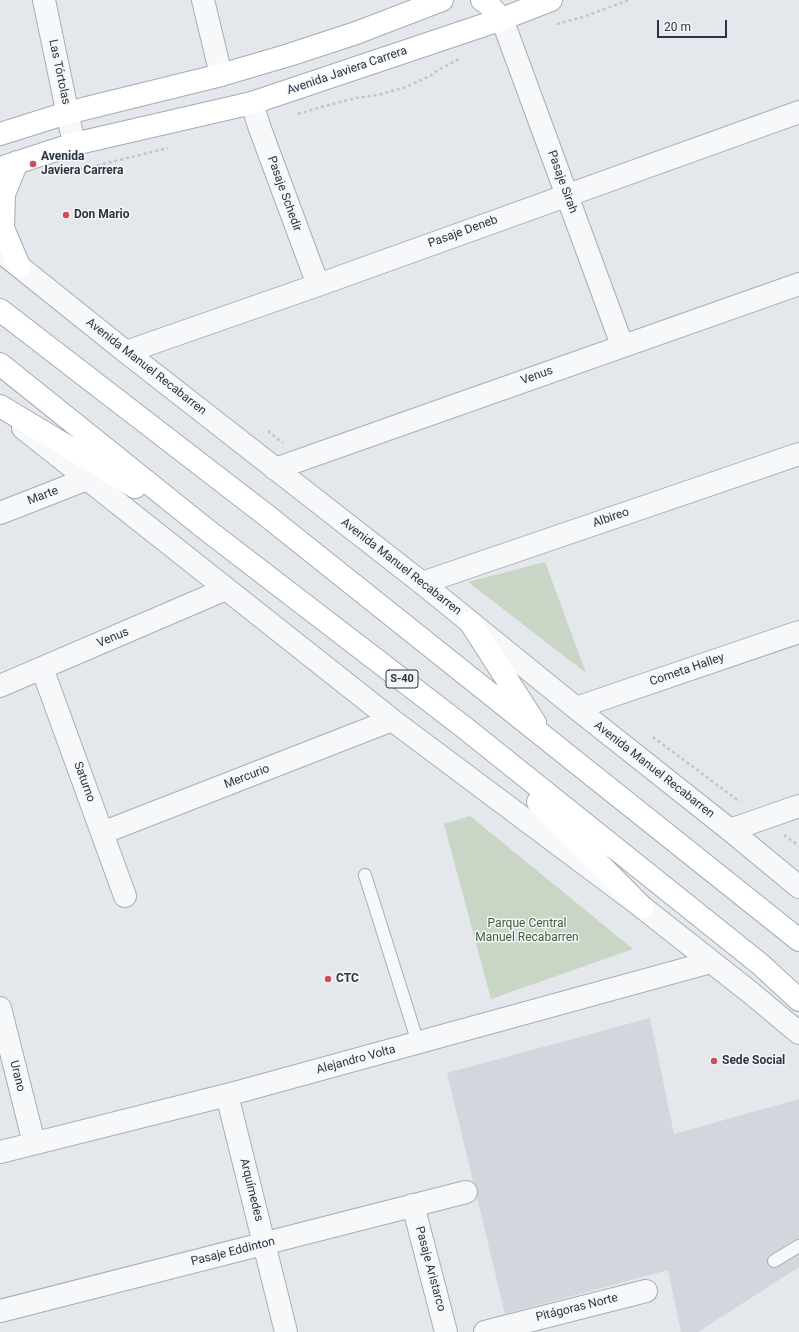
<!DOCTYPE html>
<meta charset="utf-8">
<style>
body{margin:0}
#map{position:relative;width:799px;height:1332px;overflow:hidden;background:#e4e7eb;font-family:Roboto,sans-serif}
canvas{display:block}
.scale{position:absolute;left:657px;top:20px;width:70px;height:18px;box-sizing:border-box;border:2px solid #2c3443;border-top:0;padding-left:5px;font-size:12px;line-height:14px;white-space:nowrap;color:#2c3443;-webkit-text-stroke:3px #f4f6f8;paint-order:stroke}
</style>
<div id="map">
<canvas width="799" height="1332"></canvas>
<div class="scale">20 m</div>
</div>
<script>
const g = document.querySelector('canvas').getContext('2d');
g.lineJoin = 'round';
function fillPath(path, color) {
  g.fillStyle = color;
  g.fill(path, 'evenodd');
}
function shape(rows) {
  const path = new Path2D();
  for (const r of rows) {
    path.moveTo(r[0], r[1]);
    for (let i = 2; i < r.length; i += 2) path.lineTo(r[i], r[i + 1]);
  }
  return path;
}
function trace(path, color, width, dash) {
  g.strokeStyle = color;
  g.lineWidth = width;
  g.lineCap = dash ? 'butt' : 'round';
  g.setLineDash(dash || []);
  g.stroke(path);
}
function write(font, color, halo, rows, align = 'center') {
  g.font = font + ' Roboto,sans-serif';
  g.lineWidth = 3;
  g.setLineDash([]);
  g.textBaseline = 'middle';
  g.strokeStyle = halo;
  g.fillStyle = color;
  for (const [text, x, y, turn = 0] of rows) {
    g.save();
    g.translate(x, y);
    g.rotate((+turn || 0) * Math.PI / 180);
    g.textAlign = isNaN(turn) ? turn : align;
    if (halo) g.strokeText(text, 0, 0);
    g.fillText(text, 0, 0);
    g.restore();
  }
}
const built = shape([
 [650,1018,674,1134,799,1099,799,1267,698,1332,681,1332,668,1270,505,1314,447,1073]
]);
const green = shape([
 [545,562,586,673,468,582],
 [470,816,633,949,491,999,444,824]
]);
const path = shape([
 [557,24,583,17,629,0],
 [298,114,321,107,356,98,378,95,406,87,430,76,438,70,459,59],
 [62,174,168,148],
 [268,431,283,443],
 [653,737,740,802],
 [784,835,799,846]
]);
const service = shape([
 [365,875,418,1043],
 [774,1261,799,1246]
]);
const minor = shape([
 [44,0,74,144],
 [203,0,221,75],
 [502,19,622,345],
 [252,103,259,126,318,285],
 [0,251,126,352,422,583,576,708,730,830,799,887],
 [126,352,318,285,799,112],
 [23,428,392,720,642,907,751,993,799,1033],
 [275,469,799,284],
 [0,513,87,479],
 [422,583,799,454],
 [42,668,125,896],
 [0,686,226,589],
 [576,708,799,632],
 [730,830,799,806],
 [102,833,392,720],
 [0,1008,34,1143],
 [227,1095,286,1332],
 [0,1152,227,1095,711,962],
 [413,1205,446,1332],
 [0,1311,466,1192],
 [485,1332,646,1291]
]);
const primary = shape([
 [482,0,488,4,502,19],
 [0,134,67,113,221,75,289,55,356,33,442,0],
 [17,162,4,194,3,228,19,266],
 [0,168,74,144,252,103,502,19,551,0],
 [0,310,266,515,799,940],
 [0,364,207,530,465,728,760,964,799,1000],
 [0,406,135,487],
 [470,622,535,723],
 [538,802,642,907]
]);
const markers = [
 [33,164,4,"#ca4f5f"],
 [66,215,4,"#ca4f5f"],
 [328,979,4,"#ca4f5f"],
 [714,1061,4,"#ca4f5f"]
];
const shields = [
 [402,679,32]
];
const shieldNames = [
 ["S-40",402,679]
];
const streetNames = [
 ["Avenida Javiera Carrera",347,71,-19],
 ["Las Tórtolas",59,72,78],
 ["Pasaje Sirah",562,182,70],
 ["Pasaje Schedir",284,194,70],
 ["Pasaje Deneb",463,232,-20],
 ["Avenida Manuel Recabarren",146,367,38],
 ["Venus",537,376,-20],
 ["Marte",43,496,-21],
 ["Albireo",611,518,-19],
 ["Avenida Manuel Recabarren",401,567,38],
 ["Venus",113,638,-23],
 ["Cometa Halley",687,670,-19],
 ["Avenida Manuel Recabarren",654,770,38],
 ["Mercurio",247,777,-21],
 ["Saturno",84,782,70],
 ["Alejandro Volta",356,1060,-15],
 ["Urano",17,1076,76],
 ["Arquímedes",251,1190,76],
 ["Pasaje Eddinton",233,1252,-14],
 ["Pasaje Aristarco",430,1269,75],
 ["Pitágoras Norte",577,1308,-14]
];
const poiNames = [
 ["Avenida",41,157],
 ["Javiera Carrera",41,171],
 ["Don Mario",74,215],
 ["CTC",336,979],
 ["Sede Social",722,1061]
];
const parkNames = [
 ["Parque Central",527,924],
 ["Manuel Recabarren",527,938]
];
fillPath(built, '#d2d6dd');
fillPath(green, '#c9d5c5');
trace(service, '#a9aeb5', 14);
trace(minor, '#a9aeb5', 24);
trace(primary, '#a4abb6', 24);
trace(path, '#c2c5ca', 2.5, [3, 3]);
trace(service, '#f7f8f9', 12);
trace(minor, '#f7f8f9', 22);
trace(primary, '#fff', 22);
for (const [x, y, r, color] of markers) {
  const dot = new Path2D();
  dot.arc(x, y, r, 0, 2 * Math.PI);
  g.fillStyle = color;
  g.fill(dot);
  trace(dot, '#f4f6f8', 1.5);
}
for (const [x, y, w] of shields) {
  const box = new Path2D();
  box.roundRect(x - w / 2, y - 9, w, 18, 3);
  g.fillStyle = '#f4f6f8';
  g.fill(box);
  trace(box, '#2c3443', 1);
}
write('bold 11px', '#2c3443', null, shieldNames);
write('12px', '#2c3443', '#f4f6f8', streetNames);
write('bold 12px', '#2c3443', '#f4f6f8', poiNames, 'left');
write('12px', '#405e3a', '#f4f6f8', parkNames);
</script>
